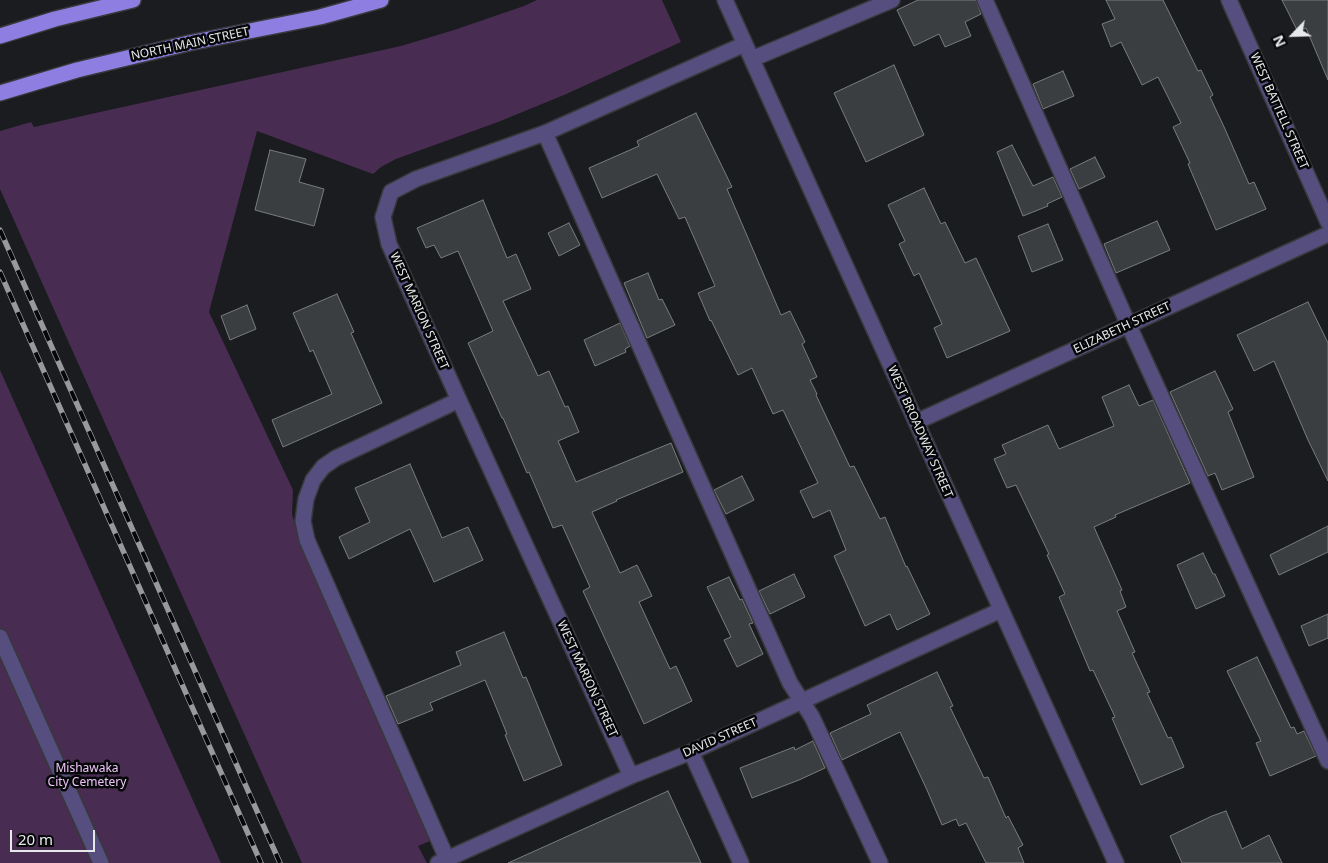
<!DOCTYPE html>
<style>
body{margin:0}
#map{position:relative;width:1328px;height:863px;overflow:hidden;background:#1a1c1f;font-family:"Noto Sans",sans-serif}
canvas{display:block}
.north{position:absolute;left:1268px;top:10px;width:50px;height:50px;-webkit-text-stroke:4px #060708;paint-order:stroke;rotate:246deg;font-size:14px;font-weight:700;line-height:20px;text-align:center;color:#e7e8ea}
.north::after{content:'';display:block;margin:auto;width:18px;height:22px;background:#e7e8ea;clip-path:polygon(50% 0,100% 100%,50% 72%,0 100%)}
.scale{position:absolute;left:10px;top:830px;width:85px;height:22px;box-sizing:border-box;border:2px solid #e7e8ea;border-top:0;padding-left:6px;font-size:15px;line-height:18px;white-space:nowrap;color:#e7e8ea;-webkit-text-stroke:4px #060708;paint-order:stroke}
</style>
<div id="map">
<canvas width="1328" height="863"></canvas>
<div class="north">N</div>
<div class="scale">20 m</div>
</div>
<script>
const g = document.querySelector('canvas').getContext('2d');
g.lineJoin = 'round';
function fillPath(path, color) {
  g.fillStyle = color;
  g.fill(path, 'evenodd');
}
function shape(rows) {
  const path = new Path2D();
  for (const r of rows) {
    path.moveTo(r[0], r[1]);
    for (let i = 2; i < r.length; i += 2) path.lineTo(r[i], r[i + 1]);
  }
  return path;
}
function trace(path, color, width, dash) {
  g.strokeStyle = color;
  g.lineWidth = width;
  g.lineCap = dash ? 'butt' : 'round';
  g.setLineDash(dash || []);
  g.stroke(path);
}
function write(font, color, halo, rows, align = 'center') {
  g.font = font + ' "Noto Sans",sans-serif';
  g.lineWidth = 5;
  g.setLineDash([]);
  g.textBaseline = 'middle';
  g.strokeStyle = halo;
  g.fillStyle = color;
  for (const [text, x, y, turn = 0] of rows) {
    g.save();
    g.translate(x, y);
    g.rotate((+turn || 0) * Math.PI / 180);
    g.textAlign = isNaN(turn) ? turn : align;
    if (halo) g.strokeText(text, 0, 0);
    g.fillText(text, 0, 0);
    g.restore();
  }
}
const green = shape([
 [537,0,662,0,681,42,564,95,498,122,396,159,381,167,373,174,257,131,209,312,293,490,292,514,299,540,430,841,418,846,427,863,302,863,0,189,0,131,31,122,34,127,100,112,401,46,454,30,524,6],
 [0,370,221,863,0,863]
]);
const building = shape([
 [918,0,976,0,981,14,965,22,971,36,945,47,939,34,914,46,897,10,918,0],
 [1106,0,1163,0,1198,71,1201,70,1213,95,1210,97,1225,129,1249,184,1254,182,1266,209,1216,230,1188,164,1190,163,1173,127,1181,123,1158,77,1142,85,1121,42,1111,47,1102,24,1115,19,1106,0],
 [1282,0,1328,0,1328,80,1306,28,1298,32,1282,0],
 [894,65,924,135,866,162,834,93,894,65],
 [1063,71,1074,96,1043,109,1033,84,1063,71],
 [696,113,732,187,727,189,781,315,790,311,805,342,802,344,817,377,810,380,817,394,816,395,850,467,854,466,880,519,885,517,906,567,907,566,930,614,897,630,890,614,865,626,834,556,846,550,830,510,813,518,800,491,818,483,783,410,773,414,752,368,738,375,711,320,710,321,698,293,715,286,685,217,679,219,657,174,602,198,589,168,639,146,637,141,696,113],
 [1012,145,1033,186,1053,177,1062,197,1047,204,1048,206,1023,216,997,152,1012,145],
 [270,150,306,159,299,182,324,189,314,226,255,210,270,150],
 [1095,157,1105,177,1079,189,1070,169,1095,157],
 [924,188,941,224,945,222,965,263,976,258,1010,331,947,358,934,328,942,324,919,273,914,276,899,244,905,241,888,205,924,188],
 [483,200,507,258,516,254,531,289,503,301,538,376,549,371,565,407,568,406,579,432,558,441,576,482,671,443,683,472,616,500,617,501,592,512,620,573,637,565,652,596,639,602,670,669,676,666,692,701,644,724,583,591,590,587,562,525,553,528,529,472,527,473,503,418,502,418,468,343,493,331,458,251,441,258,434,245,426,248,417,228,483,200],
 [1157,221,1170,250,1116,273,1104,244,1157,221],
 [569,223,580,245,559,256,548,233,569,223],
 [1048,224,1063,260,1032,272,1018,236,1048,224],
 [648,273,659,300,662,299,675,325,647,338,624,283,648,273],
 [337,294,354,332,351,333,382,403,283,447,272,420,332,394,313,350,310,352,293,313,337,294],
 [1308,302,1328,343,1328,481,1308,440,1274,361,1254,371,1237,335,1308,302],
 [247,305,256,329,230,340,221,316,247,305],
 [620,323,630,346,625,349,626,352,595,366,584,340,620,323],
 [1215,371,1233,409,1228,412,1254,477,1222,490,1215,473,1208,476,1170,392,1215,371],
 [1129,385,1139,406,1153,400,1190,483,1115,515,1116,517,1094,527,1122,590,1120,591,1126,607,1117,611,1135,652,1132,653,1150,692,1147,693,1168,738,1171,737,1184,767,1141,785,1112,718,1115,717,1093,670,1090,671,1059,597,1065,594,1047,555,1049,554,1016,485,1007,488,994,459,1006,454,1002,445,1048,425,1059,449,1114,426,1102,397,1129,385],
 [410,464,442,538,468,527,483,560,434,582,410,529,349,559,339,537,370,522,355,488,410,464],
 [742,476,754,500,726,514,714,490,742,476],
 [1328,526,1328,552,1279,575,1270,555,1328,526],
 [1203,553,1213,574,1215,574,1225,596,1196,609,1177,565,1203,553],
 [794,574,805,597,770,614,759,591,794,574],
 [729,577,740,600,742,599,753,623,749,624,763,654,737,667,724,640,731,637,707,587,729,577],
 [1328,614,1328,638,1309,646,1301,626,1328,614],
 [504,632,523,678,526,677,562,765,524,781,505,735,507,734,485,680,430,703,433,710,398,724,386,696,461,665,456,652,504,632],
 [1257,657,1291,728,1294,727,1297,734,1304,731,1316,756,1270,776,1256,743,1261,741,1227,671,1257,657],
 [937,672,953,706,950,707,984,778,988,777,1006,818,1008,816,1023,845,1018,848,1024,863,986,863,966,823,959,826,956,819,942,825,927,790,900,732,842,760,830,733,871,714,867,705,937,672],
 [813,741,825,768,799,780,752,798,740,768,794,747,795,750,813,741],
 [668,791,701,863,508,863,668,791],
 [1226,811,1242,849,1269,835,1282,863,1182,863,1170,836,1212,816,1226,811]
]);
const minor = shape([
 [725,0,1116,863],
 [985,0,1129,326,1328,761],
 [1229,0,1328,222],
 [752,59,892,0],
 [545,133,790,683,812,717,880,863],
 [916,422,1328,234],
 [0,637,101,863],
 [691,752,741,863],
 [631,776,459,400,389,244,383,217,391,192,416,179,545,133,745,44],
 [447,859,307,540,303,521,306,499,313,480,323,467,336,458,459,400],
 [438,863,631,776,691,752,1001,610]
]);
const major = shape([
 [0,36,55,19,133,0],
 [0,93,77,70,189,43,320,17,381,0]
]);
const rail = shape([
 [0,230,280,863],
 [0,272,261,863]
]);
const streetNames = [
 ["NORTH MAIN STREET",190,44,-12],
 ["WEST BATTELL STREET",1279,111,66],
 ["WEST MARION STREET",419,311,66],
 ["ELIZABETH STREET",1122,328,-25],
 ["WEST BROADWAY STREET",920,432,66],
 ["WEST MARION STREET",587,679,65],
 ["DAVID STREET",720,738,-24]
];
const parkNames = [
 ["Mishawaka",87,769],
 ["City Cemetery",87,783]
];
fillPath(green, '#492c51');
fillPath(building, '#3a3e40');
trace(building, '#797d7f', 1);
trace(minor, '#37393b', 18);
trace(major, '#37393b', 18);
trace(minor, '#554e7e', 15);
trace(major, '#8f7ee2', 15);
trace(rail, '#98999b', 5.5);
trace(rail, '#060708', 4, [11]);
write('12px', '#e7e8ea', '#060708', streetNames);
write('12px', '#efc5fa', '#060708', parkNames);
</script>
